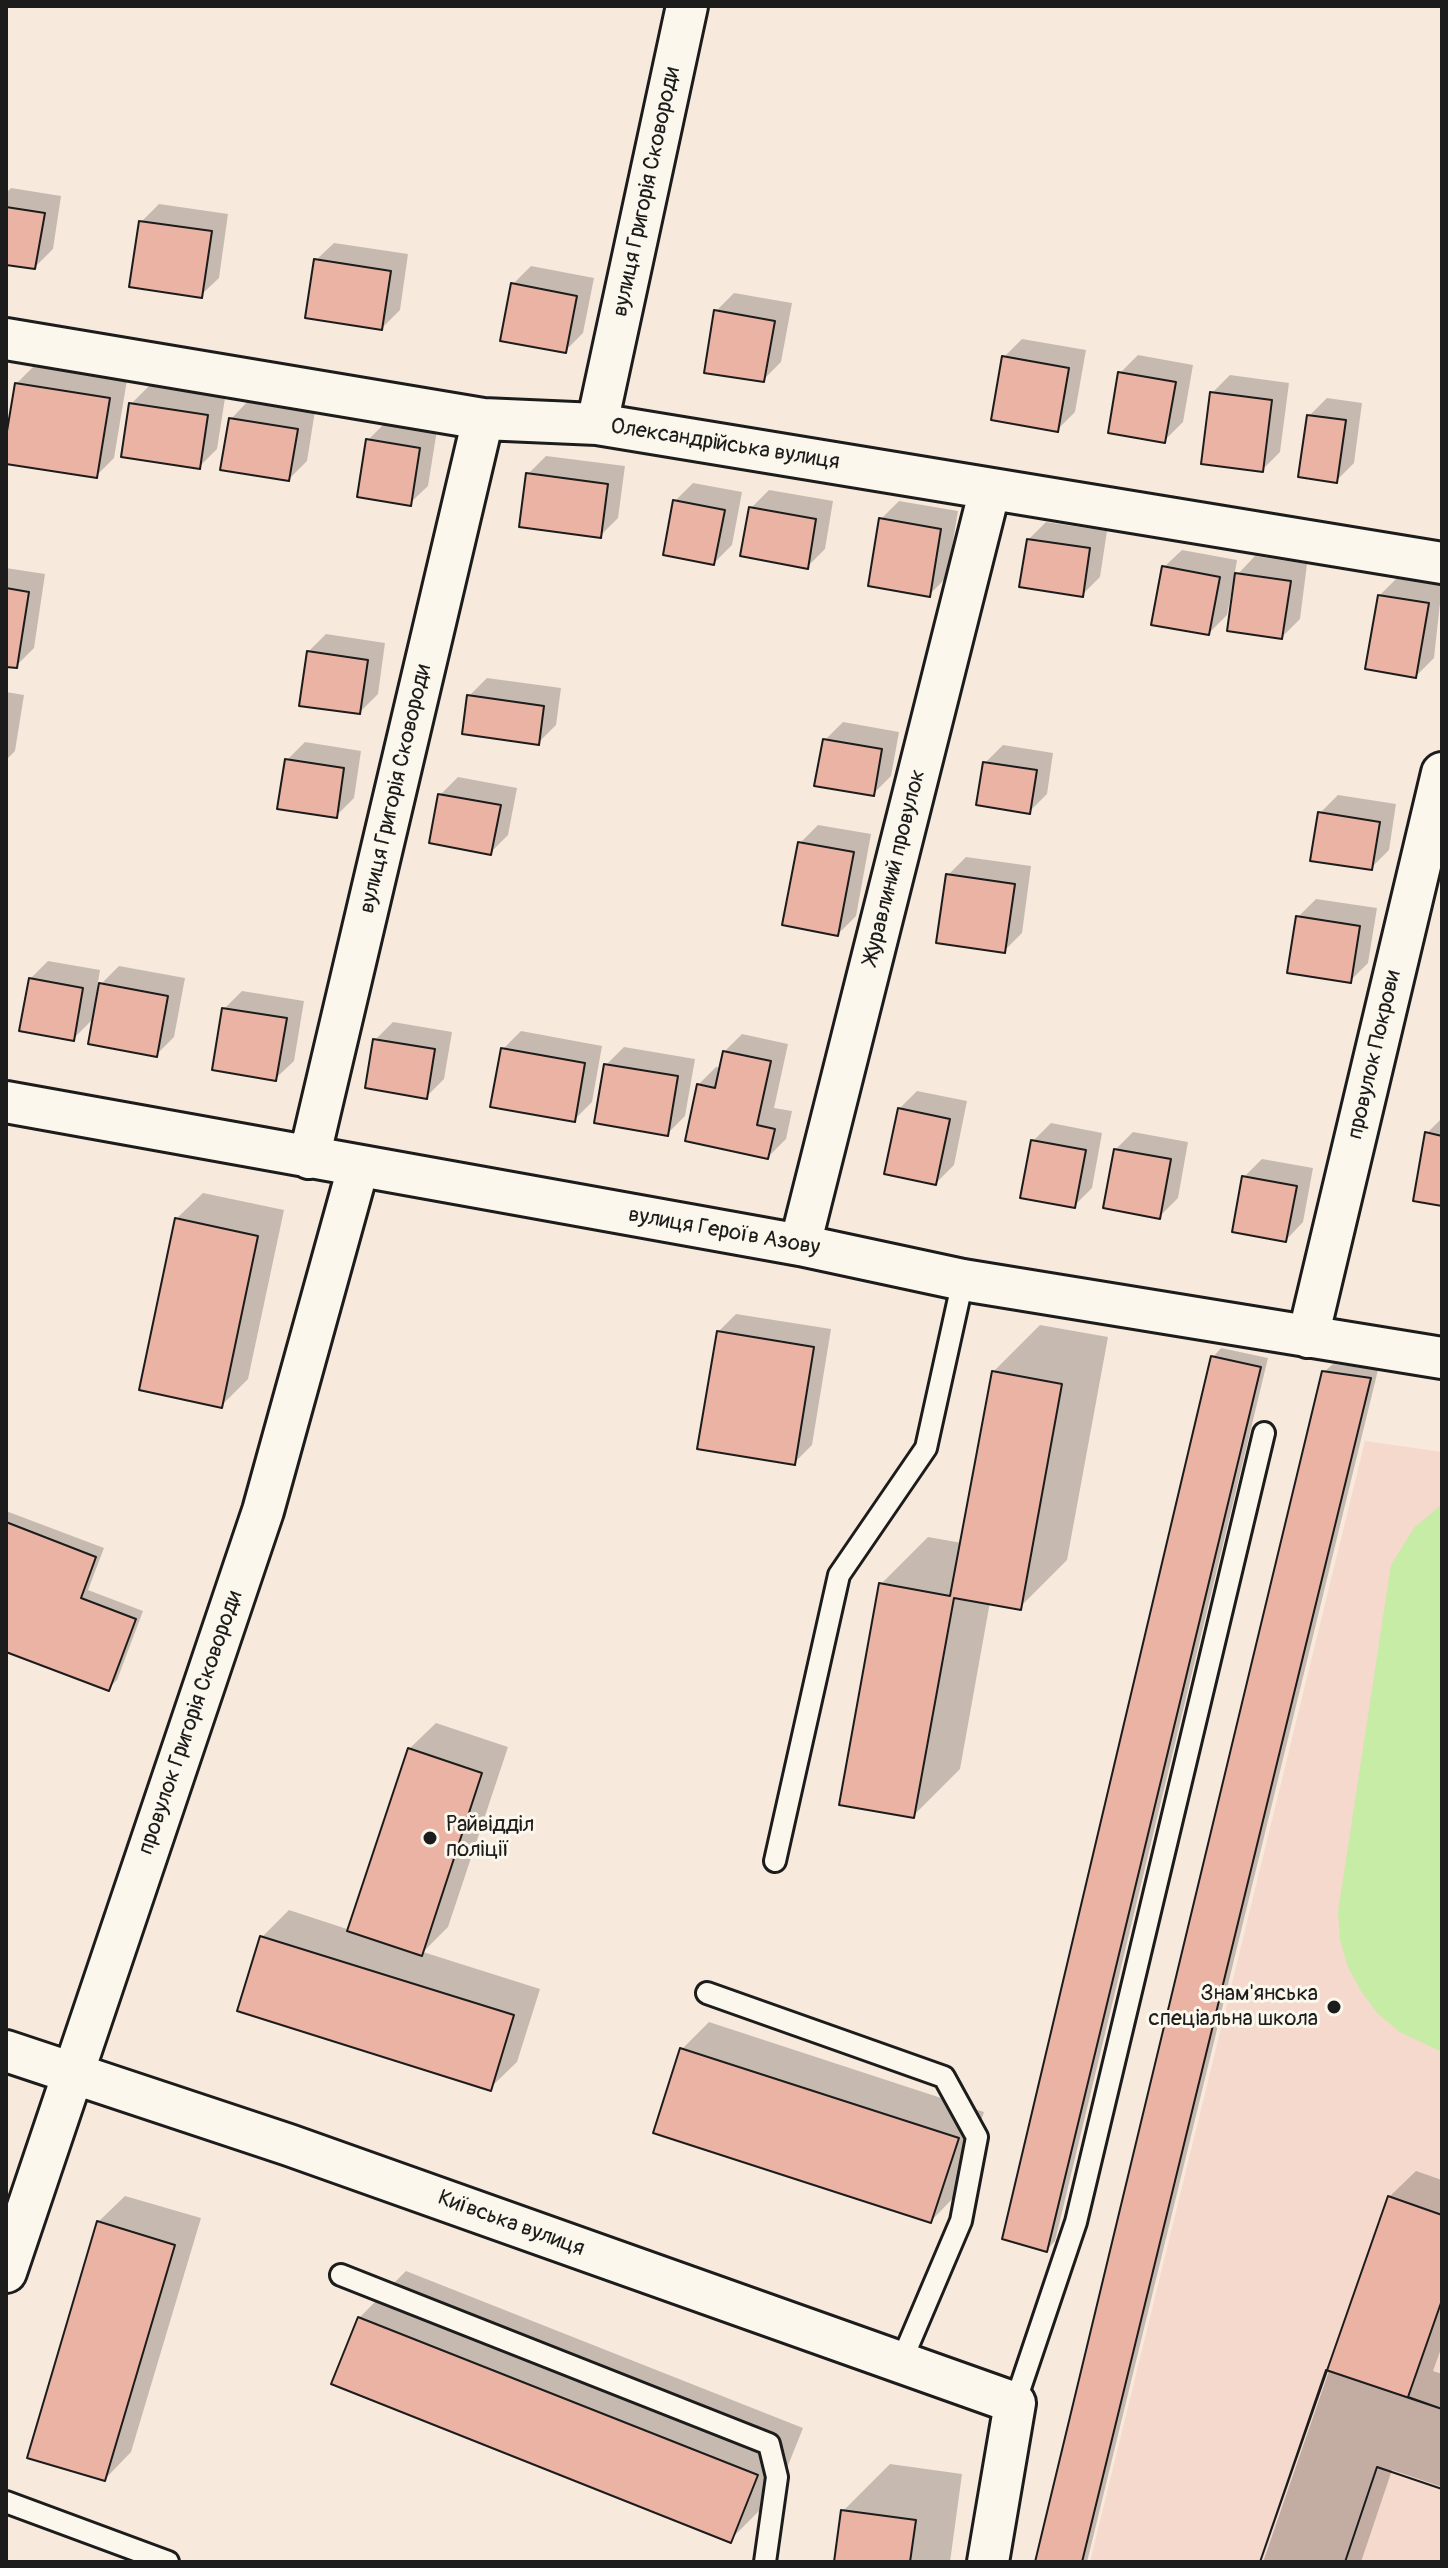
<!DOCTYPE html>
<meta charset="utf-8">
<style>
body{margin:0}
#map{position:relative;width:1448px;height:2568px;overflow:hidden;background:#f8e9dd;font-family:Pangolin,sans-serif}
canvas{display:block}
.frame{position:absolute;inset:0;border:8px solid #1c1c1c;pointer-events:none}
</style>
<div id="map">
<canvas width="1448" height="2568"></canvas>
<div class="frame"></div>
</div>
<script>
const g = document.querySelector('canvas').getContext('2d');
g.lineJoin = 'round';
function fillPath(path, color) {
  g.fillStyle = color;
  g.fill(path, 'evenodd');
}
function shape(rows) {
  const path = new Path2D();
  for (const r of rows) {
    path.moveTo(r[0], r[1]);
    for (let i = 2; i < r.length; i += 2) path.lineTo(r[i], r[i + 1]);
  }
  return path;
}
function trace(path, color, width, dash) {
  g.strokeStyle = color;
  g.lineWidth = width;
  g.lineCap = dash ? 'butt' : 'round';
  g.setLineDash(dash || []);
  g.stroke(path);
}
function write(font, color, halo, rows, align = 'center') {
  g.font = font + ' Pangolin,sans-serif';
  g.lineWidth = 6;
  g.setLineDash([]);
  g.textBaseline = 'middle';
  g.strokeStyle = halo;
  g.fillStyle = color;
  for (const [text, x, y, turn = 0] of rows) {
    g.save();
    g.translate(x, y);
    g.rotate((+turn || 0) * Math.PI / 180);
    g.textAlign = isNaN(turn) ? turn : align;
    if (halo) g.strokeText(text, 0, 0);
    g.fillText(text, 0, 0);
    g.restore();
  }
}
const built = shape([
 [1365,1441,1442,1452,1442,2562,1090,2562]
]);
const green = shape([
 [1442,1504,1442,2052,1400,2032,1378,2014,1361,1991,1348,1967,1340,1940,1338,1912,1391,1565,1414,1528]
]);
const shadow = shape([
 [11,188,61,196,53,249,35,267,6,262,6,193],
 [159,204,228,214,219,278,201,295,141,222],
 [334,243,408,254,400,310,382,328,316,260],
 [531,266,594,278,583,333,565,351,513,284],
 [734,293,792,303,781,362,763,380,716,311],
 [1022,339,1086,350,1075,412,1057,430,1004,357],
 [1138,355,1193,365,1183,422,1165,440,1120,373],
 [34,366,127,380,114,458,96,476,6,462,16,384],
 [1230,375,1289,383,1280,452,1262,470,1212,393],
 [149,386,225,398,217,449,199,467,131,404],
 [1327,398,1362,403,1354,463,1336,481,1309,416],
 [248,401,315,411,307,461,289,479,231,419],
 [386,422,437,430,428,486,410,503,368,440],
 [546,456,625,466,618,518,600,536,528,474],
 [693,483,742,492,732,545,714,563,675,501],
 [769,490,833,501,825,549,807,567,751,508],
 [899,501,958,511,947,577,929,595,881,519],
 [1046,522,1107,531,1100,577,1082,595,1028,540],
 [1182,550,1237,560,1234,578,1255,556,1307,564,1300,619,1282,637,1232,589,1227,615,1209,633,1164,567],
 [6,568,45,574,34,648,16,666,6,665],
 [1397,578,1442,585,1434,658,1416,676,1379,596],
 [326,634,385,643,378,694,360,712,308,652],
 [487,678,561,688,556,725,538,743,469,696],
 [6,692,24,695,15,751,6,760],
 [843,722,899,732,891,776,873,794,825,740],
 [305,742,361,751,354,798,336,816,287,760],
 [1003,745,1053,753,1047,794,1029,812,985,763],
 [458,777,517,788,508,835,491,852,440,795],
 [1338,795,1396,804,1389,850,1371,868,1320,813],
 [818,825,871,834,856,916,838,934,800,843],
 [966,857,1031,866,1022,933,1004,951,948,875],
 [1316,899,1377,908,1368,963,1350,981,1298,917],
 [48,961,100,970,97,988,119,966,185,978,174,1037,156,1055,95,1017,73,1039,30,979],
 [242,991,304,1001,294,1061,276,1078,224,1009],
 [393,1022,452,1032,444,1079,426,1097,375,1040],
 [521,1031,602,1046,592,1102,574,1120,503,1049],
 [742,1034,788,1044,774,1108,792,1111,786,1139,768,1157,698,1085,716,1067,721,1068,724,1052],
 [624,1047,695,1059,685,1116,667,1134,606,1065],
 [917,1091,967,1101,954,1165,936,1183,899,1109],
 [1442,1118,1442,1204,1427,1133],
 [1051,1123,1102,1133,1092,1188,1074,1206,1033,1141],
 [1133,1132,1188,1142,1178,1198,1160,1216,1115,1150],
 [1262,1159,1313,1168,1303,1222,1286,1240,1244,1177],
 [203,1193,284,1210,248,1379,222,1405,176,1219],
 [736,1314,831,1329,812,1445,794,1463,718,1332],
 [1040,1325,1108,1337,1067,1560,1020,1607,990,1602,960,1769,913,1816,881,1584,928,1537,962,1543,993,1372],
 [1221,1348,1268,1358,1055,2241,1047,2250,1213,1357],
 [1333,1364,1378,1370,1087,2562,1037,2562,1324,1372],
 [6,1511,104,1548,88,1590,143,1611,117,1680,108,1689,6,1650],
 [436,1723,508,1747,448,1927,423,1952,540,1989,517,2062,490,2088,262,1937,289,1910,350,1930,409,1749],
 [709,2022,984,2112,957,2194,931,2221,682,2049],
 [1416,2171,1442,2180,1442,2346,1433,2371,1442,2374,1442,2487,1392,2470,1361,2562,1263,2562,1389,2197],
 [125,2196,201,2218,131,2452,105,2479,98,2222],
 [406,2271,803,2428,777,2493,730,2540,359,2318],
 [890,2464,962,2474,950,2562,836,2562,843,2511]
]);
const building = shape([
 [6,207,45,213,35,269,6,265,6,207],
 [139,221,212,231,202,298,129,287,139,221],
 [314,259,391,271,382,330,305,318,314,259],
 [511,283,577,296,566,353,500,341,511,283],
 [714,310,775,321,764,382,704,373,714,310],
 [1002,356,1069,368,1058,432,991,420,1002,356],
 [1118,372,1176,382,1165,443,1108,433,1118,372],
 [15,383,110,398,97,478,6,464,6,437,15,383],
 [1210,392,1272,400,1263,472,1201,464,1210,392],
 [129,403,208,415,200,469,121,457,129,403],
 [1307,415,1346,420,1337,483,1298,477,1307,415],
 [229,418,298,429,289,481,220,470,229,418],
 [366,439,420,448,411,506,357,497,366,439],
 [526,473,608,484,601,538,519,527,526,473],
 [673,500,725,510,714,565,663,555,673,500],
 [749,507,816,519,808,569,740,556,749,507],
 [879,518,941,529,930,597,868,586,879,518],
 [1027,539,1090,548,1083,597,1019,587,1027,539],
 [1162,566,1220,577,1209,635,1151,625,1162,566],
 [1235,573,1291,581,1282,639,1227,631,1235,573],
 [6,588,29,592,17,668,6,667,6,588],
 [1378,595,1429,603,1416,678,1365,669,1378,595],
 [307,651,368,660,360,714,299,706,307,651],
 [467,695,544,706,539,745,462,734,467,695],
 [823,739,882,749,874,796,814,786,823,739],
 [285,759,344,768,337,818,277,809,285,759],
 [983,762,1037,770,1030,814,976,805,983,762],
 [438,794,501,805,491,855,429,843,438,794],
 [1318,812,1380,822,1372,870,1310,861,1318,812],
 [798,842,854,852,838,936,782,925,798,842],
 [946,874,1015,884,1005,953,936,943,946,874],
 [1296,916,1360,926,1351,983,1287,973,1296,916],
 [29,978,83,988,74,1041,19,1031,29,978],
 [99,983,168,996,157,1057,88,1044,99,983],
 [222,1008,287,1018,276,1081,212,1070,222,1008],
 [373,1039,435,1049,427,1099,365,1088,373,1039],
 [501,1048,585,1063,575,1122,490,1107,501,1048],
 [723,1051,771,1061,757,1125,775,1129,768,1159,685,1141,697,1084,715,1088,723,1051],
 [604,1064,678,1076,668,1136,594,1123,604,1064],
 [898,1108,950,1119,936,1185,884,1174,898,1108],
 [1425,1132,1442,1136,1442,1206,1413,1201,1425,1132],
 [1031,1140,1086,1150,1075,1208,1020,1198,1031,1140],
 [1114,1149,1171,1159,1160,1219,1103,1208,1114,1149],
 [1242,1176,1297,1186,1286,1242,1232,1232,1242,1176],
 [175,1218,258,1236,222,1408,139,1390,175,1218],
 [717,1331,814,1347,795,1465,697,1449,717,1331],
 [1211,1356,1261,1367,1047,2252,1002,2239,1211,1356],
 [992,1371,1062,1384,1021,1610,954,1598,914,1818,839,1805,879,1583,950,1596,992,1371],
 [1322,1371,1371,1378,1082,2562,1035,2562,1322,1371],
 [6,1522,96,1557,81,1598,136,1619,109,1691,6,1652,6,1522],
 [408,1748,482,1773,422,1956,347,1931,408,1748],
 [260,1936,514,2015,491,2091,237,2011,260,1936],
 [680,2048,959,2138,931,2223,653,2133,680,2048],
 [1388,2196,1442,2215,1442,2300,1408,2397,1442,2409,1442,2489,1377,2467,1345,2562,1260,2562,1388,2196],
 [97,2221,175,2245,105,2481,27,2458,97,2221],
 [358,2317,758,2475,731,2543,331,2384,358,2317],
 [1326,2370,1442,2409,1442,2489,1377,2467,1345,2562,1260,2562,1326,2370],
 [841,2510,916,2520,910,2562,834,2562,841,2510]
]);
const service = shape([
 [775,1861,839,1575,926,1448,963,1280],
 [707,1993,944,2077,977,2137,961,2221,901,2362],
 [341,2275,769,2444,777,2477,765,2562],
 [1015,2403,1076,2222,1264,1433],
 [6,2502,168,2562]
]);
const minor = shape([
 [6,339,483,419,597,424,1442,563],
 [597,424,687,6],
 [6,1102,800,1245,963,1280,1442,1358],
 [309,1158,483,419],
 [800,1245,990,489],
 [1308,1337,1442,773],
 [6,2051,289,2145,1015,2403,988,2562],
 [6,2272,263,1511,358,1168]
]);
const markers = [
 [430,1838,8,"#1c1c1c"],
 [1334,2007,8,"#1c1c1c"]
];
const streetNames = [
 ["вулиця Григорія Сковороди",647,192,-78],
 ["Олександрійська вулиця",725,445,9],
 ["вулиця Григорія Сковороди",396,789,-77],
 ["Журавлиний провулок",895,867,-76],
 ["провулок Покрови",1375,1055,-77],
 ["вулиця Героїв Азову",724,1232,10],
 ["провулок Григорія Сковороди",191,1723,-71],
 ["Київська вулиця",511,2224,20]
];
const poiNames = [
 ["Райвідділ",446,1825],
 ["поліції",446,1850],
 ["Знам'янська",1318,1994,"right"],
 ["спеціальна школа",1318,2019,"right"]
];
fillPath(built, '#f4d9cc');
fillPath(green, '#c6eca6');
fillPath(shadow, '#0003');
fillPath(building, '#ebb3a3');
trace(building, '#1c1c1c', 2);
trace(service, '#1c1c1c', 26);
trace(minor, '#1c1c1c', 46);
trace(service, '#fbf7ec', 20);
trace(minor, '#fbf7ec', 40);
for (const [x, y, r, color] of markers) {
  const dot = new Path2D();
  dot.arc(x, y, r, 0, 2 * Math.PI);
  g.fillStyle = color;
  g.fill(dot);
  trace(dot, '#fbf7ec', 3);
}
write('22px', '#1c1c1c', '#fbf7ec', streetNames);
write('22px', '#1c1c1c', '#fbf7ec', poiNames, 'left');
</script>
